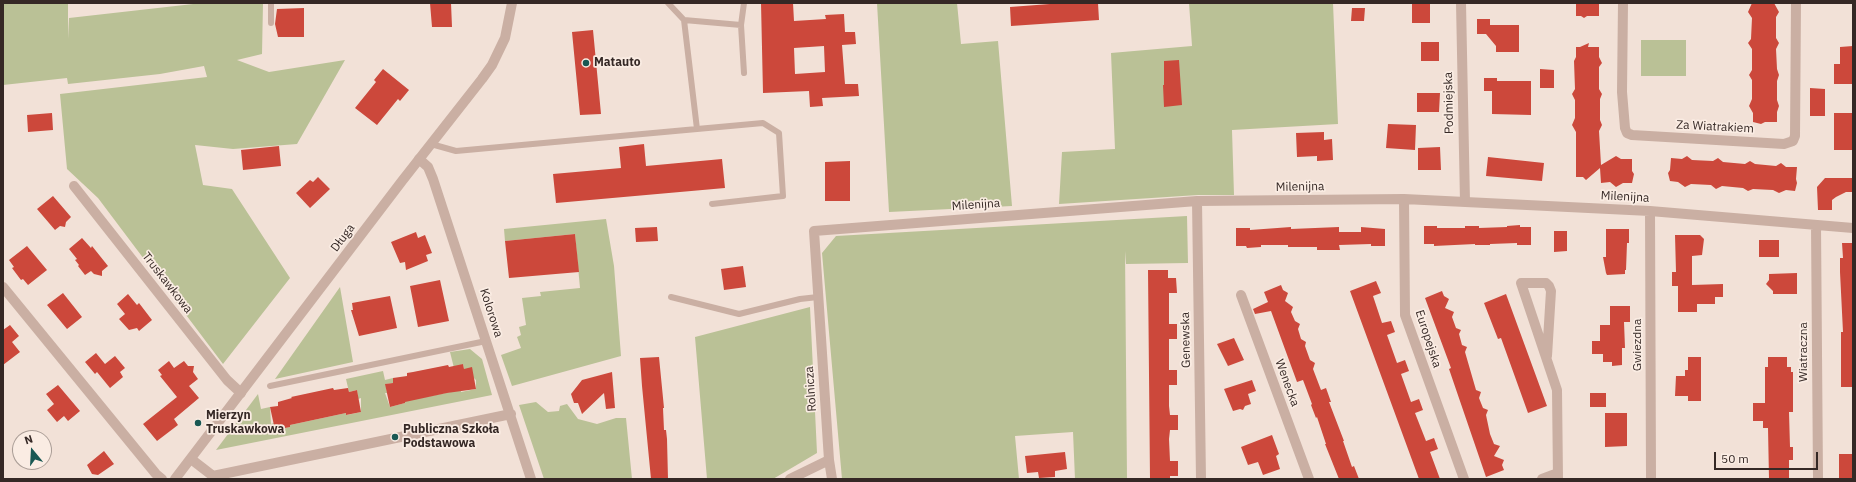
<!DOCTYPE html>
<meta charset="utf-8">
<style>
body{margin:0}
#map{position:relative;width:1856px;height:482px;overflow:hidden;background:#f2e1d7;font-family:"IBM Plex Sans",sans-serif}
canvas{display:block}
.frame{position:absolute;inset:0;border:4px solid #352825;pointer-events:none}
.north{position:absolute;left:12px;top:430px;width:40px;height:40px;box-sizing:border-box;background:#faece3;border:1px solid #ab9e97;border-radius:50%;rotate:342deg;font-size:11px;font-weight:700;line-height:16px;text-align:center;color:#352825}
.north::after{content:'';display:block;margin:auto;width:14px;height:18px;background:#195853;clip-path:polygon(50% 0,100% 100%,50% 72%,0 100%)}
.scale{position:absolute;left:1714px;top:452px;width:104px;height:18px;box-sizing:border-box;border:2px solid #352825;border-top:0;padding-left:5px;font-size:12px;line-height:14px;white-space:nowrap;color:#352825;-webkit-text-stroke:3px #faece3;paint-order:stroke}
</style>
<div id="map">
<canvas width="1856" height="482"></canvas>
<div class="frame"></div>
<div class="north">N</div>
<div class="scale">50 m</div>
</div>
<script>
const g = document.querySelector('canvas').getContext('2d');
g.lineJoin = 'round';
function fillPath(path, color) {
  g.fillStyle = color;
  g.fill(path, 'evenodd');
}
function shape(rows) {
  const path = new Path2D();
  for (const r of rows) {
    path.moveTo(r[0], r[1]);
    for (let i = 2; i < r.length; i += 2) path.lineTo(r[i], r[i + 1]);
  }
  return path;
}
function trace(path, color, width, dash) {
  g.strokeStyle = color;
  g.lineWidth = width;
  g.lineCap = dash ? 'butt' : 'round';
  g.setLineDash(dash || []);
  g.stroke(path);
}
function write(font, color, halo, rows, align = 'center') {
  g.font = font + ' "IBM Plex Sans",sans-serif';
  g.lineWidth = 3.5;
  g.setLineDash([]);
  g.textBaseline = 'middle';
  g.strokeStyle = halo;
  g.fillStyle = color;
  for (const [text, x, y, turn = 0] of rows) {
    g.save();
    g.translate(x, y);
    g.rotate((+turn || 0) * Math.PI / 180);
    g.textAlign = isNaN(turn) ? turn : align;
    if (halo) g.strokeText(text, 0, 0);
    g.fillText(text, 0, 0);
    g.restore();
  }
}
const green = shape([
 [3,3,68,3,68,39,69,18,202,3,263,3,262,54,237,60,269,72,345,60,297,144,233,149,195,145,203,185,232,189,290,278,223,364,98,198,67,169,60,94,207,77,204,66,160,74,68,84,67,78,3,85],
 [877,3,957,3,961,44,998,41,1012,206,889,212],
 [1189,3,1333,3,1338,124,1232,130,1234,195,1198,195,1059,204,1062,152,1115,149,1111,53,1192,46],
 [1641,40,1686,40,1686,76,1641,76],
 [1187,216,1188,263,1126,264,1125,251,1127,479,1075,479,1073,432,1015,436,1019,479,842,479,822,253,836,236],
 [606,219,614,266,621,356,512,386,501,355,521,348,517,337,521,335,519,327,526,325,522,298,541,296,540,292,580,288,575,234,505,241,504,229],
 [340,287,353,362,275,379],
 [810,307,817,453,773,479,707,479,695,337],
 [470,349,482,359,492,395,216,450,258,394,261,409,270,407,271,424,274,423,275,430,290,427,290,425,346,413,347,415,361,412,361,398,358,399,357,390,349,392,346,379,383,371,385,380,393,378,393,383,386,384,387,393,385,393,390,407,405,403,405,401,461,390,461,392,476,389,476,380,464,369,463,364,454,368,450,352],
 [536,402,548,412,559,411,560,406,567,404,578,419,597,424,616,418,626,418,632,479,544,479,519,405]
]);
const building = shape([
 [430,3,451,3,452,27,432,27],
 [761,3,793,3,794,21,826,19,825,15,844,14,845,32,855,32,856,44,842,45,845,84,858,84,859,96,822,98,823,106,810,107,809,91,763,93],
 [824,46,825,72,795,74,794,48],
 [1063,3,1098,3,1099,20,1011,26,1010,7],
 [1412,3,1430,3,1430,23,1412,23],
 [1576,3,1599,3,1599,16,1587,16,1584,18,1581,16,1576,16],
 [1752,3,1774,3,1779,12,1776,17,1776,38,1779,43,1776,49,1777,69,1779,75,1777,81,1777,100,1779,106,1777,112,1777,122,1765,122,1761,124,1753,122,1753,113,1749,106,1752,99,1752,80,1749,75,1752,70,1752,49,1748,43,1751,39,1752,18,1748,12],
 [304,8,304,37,278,37,275,24,277,9],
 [1352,8,1365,8,1364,21,1351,21],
 [1477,19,1490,19,1490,25,1519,25,1519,52,1496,52,1496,46,1486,34,1477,34],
 [593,30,601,114,580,115,572,32],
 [1421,42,1439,42,1439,61,1421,61],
 [1589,43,1588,47,1599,47,1599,57,1602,63,1599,67,1599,89,1602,94,1600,99,1600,120,1602,125,1599,131,1601,165,1616,156,1621,159,1632,159,1632,171,1634,174,1632,183,1623,183,1616,187,1610,182,1601,183,1600,168,1586,180,1583,177,1576,177,1576,132,1572,125,1575,118,1575,100,1572,94,1575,89,1574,61,1576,57,1576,47,1580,47],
 [1853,46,1853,84,1834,84,1834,64,1840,64,1840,47],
 [1179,60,1182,105,1164,107,1163,85,1164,85,1164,61],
 [383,69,409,90,400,101,398,99,377,125,355,108,376,82,374,80],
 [1540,69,1554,70,1554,88,1540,88],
 [1484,78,1497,78,1497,81,1531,81,1531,115,1492,114,1492,91,1484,91],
 [1810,88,1825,89,1825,116,1810,116],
 [1417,93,1440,93,1439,112,1417,112],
 [52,113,53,130,28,132,27,115],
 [1834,113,1853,113,1853,150,1834,150],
 [1388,124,1416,125,1415,150,1386,148],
 [1324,132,1324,140,1332,139,1333,160,1317,161,1317,156,1297,157,1296,133],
 [644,144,646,166,722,159,725,188,556,203,553,174,621,168,619,147],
 [279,146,281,166,243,170,241,150],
 [1440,147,1441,170,1418,170,1418,148],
 [1687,156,1692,160,1713,161,1718,158,1723,162,1745,164,1750,161,1755,164,1776,166,1781,163,1786,167,1797,167,1796,179,1797,183,1795,191,1786,190,1779,193,1773,190,1753,189,1748,191,1743,188,1722,186,1716,189,1711,185,1691,184,1685,187,1678,182,1670,181,1668,173,1670,170,1671,158,1682,159],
 [1488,157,1544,163,1542,181,1486,176],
 [850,161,850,201,825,201,825,162],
 [318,177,330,189,310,208,296,193,310,180,313,182],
 [1825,178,1853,178,1853,192,1846,192,1836,197,1832,200,1832,210,1818,210,1817,187],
 [53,196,71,217,66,222,65,227,60,226,55,230,37,209],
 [1520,225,1520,227,1531,227,1531,245,1517,245,1517,243,1490,244,1490,245,1475,245,1475,244,1434,246,1434,244,1424,244,1424,226,1437,226,1437,228,1465,228,1465,226,1479,226,1479,228,1507,227,1507,226],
 [657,227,658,241,636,242,635,228],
 [1291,227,1291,229,1339,227,1339,232,1361,232,1361,227,1385,229,1385,246,1371,246,1371,244,1339,245,1340,250,1317,250,1317,247,1288,247,1288,245,1261,245,1261,247,1247,248,1246,246,1236,246,1236,228,1250,228,1250,230],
 [1606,229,1629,229,1629,243,1627,243,1626,270,1625,270,1625,274,1607,275,1606,273,1603,257,1606,257],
 [1554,231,1567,231,1567,251,1554,252],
 [416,232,418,238,425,235,432,253,426,255,428,261,406,270,405,262,400,263,391,242],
 [575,234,579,272,509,278,505,241],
 [1675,235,1700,235,1704,239,1702,255,1692,256,1692,285,1723,284,1723,297,1715,297,1715,304,1697,304,1697,312,1678,312,1678,286,1672,286,1672,272,1676,272],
 [82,238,91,248,92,246,108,266,102,271,102,276,94,274,91,271,85,275,78,266,79,265,75,260,77,259,69,249],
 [1759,240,1779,240,1779,257,1759,257],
 [1842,243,1853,243,1853,387,1841,387,1841,332,1843,332,1840,272,1840,258,1843,258],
 [27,246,47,270,28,285,23,279,21,280,12,268,14,267,9,260],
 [743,266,746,287,724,290,721,269],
 [1148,270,1168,270,1168,278,1176,278,1177,293,1169,293,1169,324,1177,324,1177,339,1169,339,1169,370,1177,370,1177,385,1169,385,1169,406,1170,415,1178,415,1178,430,1170,430,1169,439,1170,461,1178,461,1178,476,1170,476,1170,479,1150,479],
 [1797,273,1797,294,1773,294,1773,291,1766,284,1769,280,1769,274],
 [440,280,449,321,418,327,410,286],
 [1376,281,1381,293,1373,296,1382,323,1391,321,1395,332,1387,335,1397,363,1405,360,1409,371,1401,374,1411,402,1419,399,1423,410,1415,413,1426,441,1434,438,1438,449,1430,452,1440,479,1419,479,1350,291],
 [1281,285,1283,290,1288,293,1285,301,1293,307,1291,312,1295,321,1300,324,1298,329,1301,339,1306,342,1305,346,1310,360,1315,363,1313,369,1321,390,1326,388,1331,402,1329,402,1344,441,1343,441,1352,467,1354,466,1359,479,1339,479,1325,444,1326,444,1317,417,1316,418,1311,405,1312,404,1303,380,1297,382,1271,311,1255,314,1253,309,1268,302,1264,292],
 [1442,291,1444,296,1449,299,1445,308,1454,312,1452,317,1456,328,1461,330,1459,334,1462,345,1467,347,1465,352,1476,390,1481,392,1479,398,1483,408,1488,410,1486,415,1490,434,1494,444,1500,446,1494,456,1504,460,1502,465,1504,470,1486,477,1449,369,1451,368,1425,298],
 [63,293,82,317,67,329,47,305],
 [128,294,137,305,139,303,152,320,139,331,137,328,129,330,119,319,125,314,117,304],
 [1506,294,1547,406,1528,413,1501,338,1498,339,1484,303],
 [390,296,397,328,359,336,351,310,353,310,352,303],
 [1610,306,1630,306,1630,322,1624,322,1625,348,1622,348,1622,365,1612,366,1612,362,1603,362,1603,354,1592,354,1592,341,1600,341,1600,325,1610,325],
 [10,325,19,336,12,342,20,352,3,365,3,330],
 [1234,338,1244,360,1228,366,1217,344],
 [96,353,105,364,115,356,125,368,120,372,123,377,110,388,97,372,95,374,85,362],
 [659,357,664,408,663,408,664,430,666,430,667,439,668,479,651,479,642,386,640,358],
 [1688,357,1701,357,1701,401,1688,401,1688,396,1675,396,1676,376,1685,376,1685,370,1688,370],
 [1768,357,1787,357,1787,367,1791,367,1791,372,1793,372,1793,412,1789,412,1790,447,1793,447,1793,460,1789,460,1789,479,1769,479,1768,428,1763,428,1763,421,1753,421,1753,403,1765,403,1765,367,1768,367],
 [169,361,174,368,184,361,188,366,194,366,193,372,198,379,189,386,199,398,174,419,178,425,157,441,143,424,177,397,160,376,162,375,158,370],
 [463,364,464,369,472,367,476,389,447,393,405,402,405,403,390,407,385,384,393,383,393,378,407,376,407,373,413,372,448,365,449,367],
 [612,372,615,408,606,409,604,393,582,414,578,403,574,403,571,394,582,380],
 [1252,380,1256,391,1248,394,1251,404,1245,406,1243,410,1240,409,1233,411,1224,389],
 [58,385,80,411,68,421,64,416,57,422,47,410,54,404,46,394],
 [333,388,334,390,348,388,349,392,357,390,361,412,346,415,346,413,290,425,290,427,275,430,270,407,278,406,278,402,292,398,291,397],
 [1590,393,1606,393,1606,407,1590,407],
 [1605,413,1627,413,1627,446,1605,447],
 [1272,435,1279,454,1276,456,1280,469,1263,475,1258,462,1248,465,1241,447],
 [104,451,114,464,98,475,92,474,87,465],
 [1065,452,1067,469,1055,471,1055,477,1039,478,1038,472,1027,473,1025,456],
 [1839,454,1853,454,1853,479,1839,479]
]);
const service = shape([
 [271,3,271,23],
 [684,20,741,25,744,3],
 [741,25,744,73],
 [697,129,763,123,779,133,783,196,712,204],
 [431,144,456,151,697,129,684,20,668,3],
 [671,297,739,314,800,299,818,297],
 [270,386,486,341]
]);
const minor = shape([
 [1461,3,1465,202],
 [1623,3,1622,92,1625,128,1627,133,1632,135,1784,144,1793,141,1795,136,1796,3],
 [419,159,428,167,433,179,531,479],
 [74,186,227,380,241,393],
 [1404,199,1405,315,1464,479],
 [1197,201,1201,479],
 [1650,211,1651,479],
 [1816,225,1818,479],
 [3,287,156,474,162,479],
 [1241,295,1309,479],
 [1547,356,1551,291,1549,286,1546,283,1521,283,1557,390,1558,479],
 [191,459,213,476,511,414],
 [790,479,829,460],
 [832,479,829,460,814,231,1197,201,1404,199,1650,211,1853,228],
 [1542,479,1558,473]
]);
const tertiary = shape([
 [175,479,402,181,482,79,492,65,505,38,512,3]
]);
const markers = [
 [586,63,4,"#195853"],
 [198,423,4,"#195853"],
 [395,437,4,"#195853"]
];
const poiNames = [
 ["Matauto",594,63],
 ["Mierzyn",206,416],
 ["Truskawkowa",206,430],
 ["Publiczna Szkoła",403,430],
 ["Podstawowa",403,444]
];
const streetNames = [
 ["Podmiejska",1449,103,-91],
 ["Za Wiatrakiem",1715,127,3],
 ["Milenijna",1300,187,-1],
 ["Milenijna",1625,197,3],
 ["Milenijna",976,205,-4],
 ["Długa",343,238,-53],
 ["Truskawkowa",167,283,52],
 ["Kolorowa",491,313,72],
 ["Europejska",1428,339,72],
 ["Genewska",1186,340,-91],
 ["Gwiezdna",1638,345,-90],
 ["Wiatraczna",1804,352,-90],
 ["Wenecka",1287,383,70],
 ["Rolnicza",811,389,-94]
];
fillPath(green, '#bac196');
fillPath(building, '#cc483b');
trace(service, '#caafa3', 6);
trace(minor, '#caafa3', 10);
trace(tertiary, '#caafa3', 10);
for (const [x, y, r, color] of markers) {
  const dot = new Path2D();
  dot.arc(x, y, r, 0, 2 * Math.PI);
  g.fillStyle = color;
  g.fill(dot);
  trace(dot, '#faece3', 1.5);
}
write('bold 12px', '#352825', '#faece3', poiNames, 'left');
write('12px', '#352825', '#faece3', streetNames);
</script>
